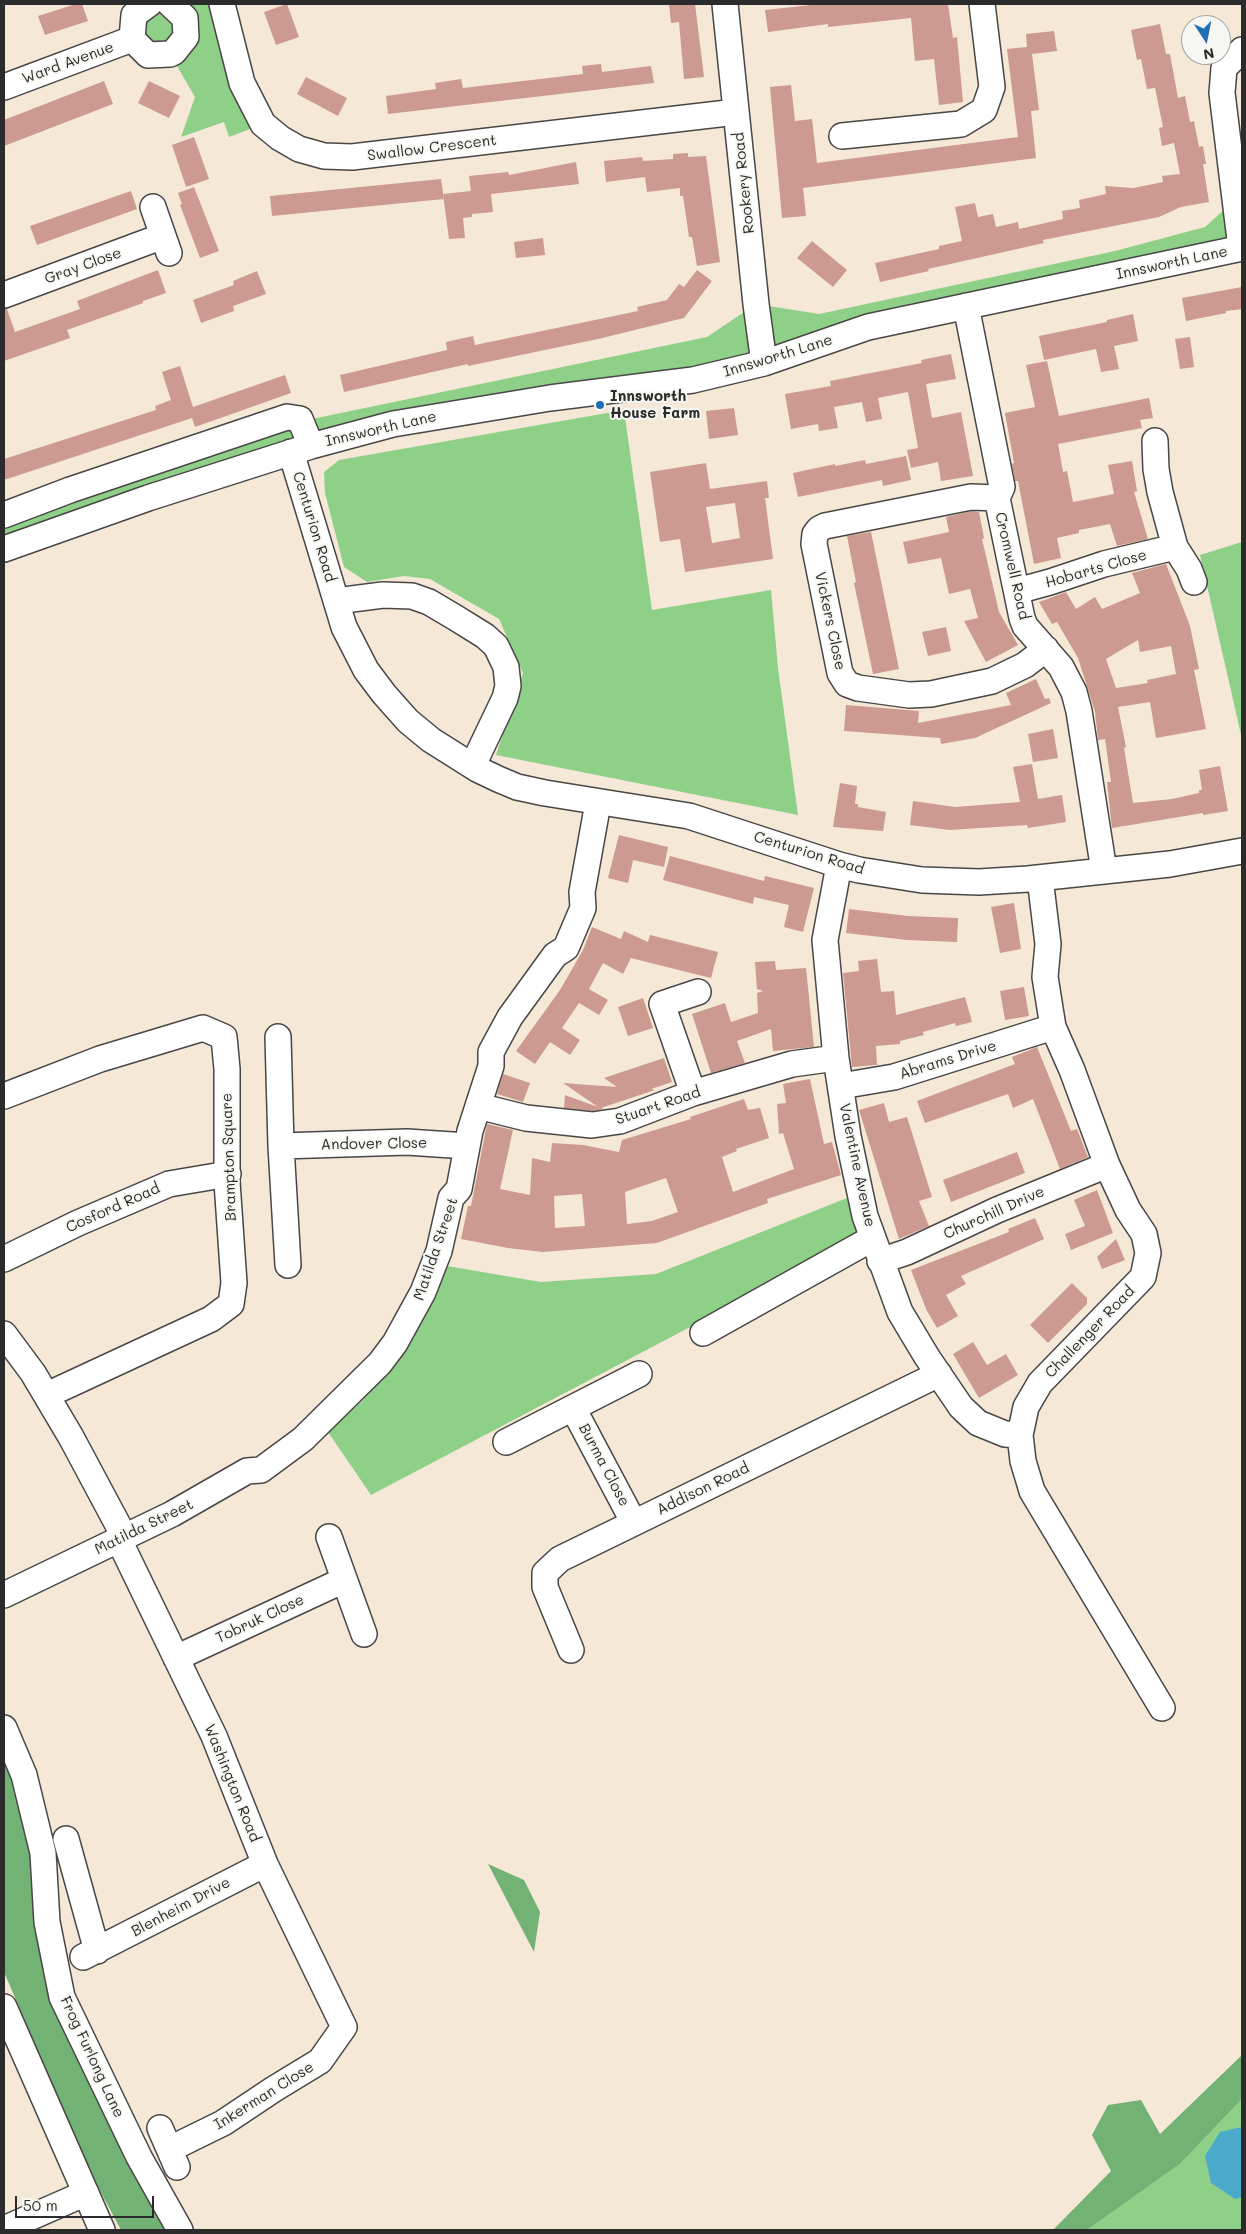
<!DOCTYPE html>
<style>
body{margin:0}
#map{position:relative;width:1246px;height:2234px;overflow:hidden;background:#f5e8d7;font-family:Mali,sans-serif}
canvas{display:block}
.frame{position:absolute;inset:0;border:5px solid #2b2b2b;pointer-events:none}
.north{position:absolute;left:1181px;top:15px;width:50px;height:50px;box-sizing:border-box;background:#f6f6f2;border:1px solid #a5a5a2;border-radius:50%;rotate:169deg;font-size:14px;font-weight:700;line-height:20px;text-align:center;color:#2b2b2b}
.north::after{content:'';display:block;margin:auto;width:18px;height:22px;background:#1f6fb2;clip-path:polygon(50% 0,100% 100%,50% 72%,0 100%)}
.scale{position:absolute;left:15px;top:2196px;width:139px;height:22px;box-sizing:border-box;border:2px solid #2b2b2b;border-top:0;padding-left:6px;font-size:15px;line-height:18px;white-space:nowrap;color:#2b2b2b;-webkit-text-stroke:4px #f6f6f2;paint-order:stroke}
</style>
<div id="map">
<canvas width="1246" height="2234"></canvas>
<div class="frame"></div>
<div class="north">N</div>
<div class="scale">50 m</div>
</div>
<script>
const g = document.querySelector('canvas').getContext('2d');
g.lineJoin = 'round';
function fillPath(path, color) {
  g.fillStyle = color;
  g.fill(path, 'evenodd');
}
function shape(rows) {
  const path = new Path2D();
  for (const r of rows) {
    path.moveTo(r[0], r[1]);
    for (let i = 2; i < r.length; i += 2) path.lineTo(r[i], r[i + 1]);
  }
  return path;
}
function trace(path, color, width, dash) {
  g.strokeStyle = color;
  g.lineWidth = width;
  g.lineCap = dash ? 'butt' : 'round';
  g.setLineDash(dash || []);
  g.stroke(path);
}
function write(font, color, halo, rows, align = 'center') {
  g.font = font + ' Mali,sans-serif';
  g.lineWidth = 4;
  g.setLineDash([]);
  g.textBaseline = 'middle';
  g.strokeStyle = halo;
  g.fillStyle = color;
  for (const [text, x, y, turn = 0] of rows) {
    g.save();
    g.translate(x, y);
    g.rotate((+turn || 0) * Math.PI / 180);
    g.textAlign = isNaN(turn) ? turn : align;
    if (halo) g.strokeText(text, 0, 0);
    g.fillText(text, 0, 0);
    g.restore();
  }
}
const green = shape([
 [149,4,222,4,263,124,229,137,224,122,181,137,195,97,170,54,148,55,134,15],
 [1236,199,1242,248,764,363,462,411,4,542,4,515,312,419,707,337,756,304,819,314,1115,251,1205,227],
 [624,410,652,610,771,590,778,668,798,815,496,755,523,673,499,619,430,579,404,576,367,582,344,567,325,493,324,472,339,460],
 [1242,542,1242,739,1200,555],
 [852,1196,863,1236,371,1495,328,1432,363,1400,416,1332,447,1266,541,1282,656,1274],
 [1242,2099,1242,2230,1087,2230,1180,2164]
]);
const forest = shape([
 [4,1728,62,1997,172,2230,121,2230,91,2174,4,1972],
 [488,1864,524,1880,540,1912,534,1952],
 [1242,2055,1242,2099,1180,2164,1087,2230,1053,2230,1111,2171,1092,2135,1108,2105,1141,2100,1160,2134]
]);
const water = shape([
 [1242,2127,1242,2197,1235,2199,1211,2183,1205,2156,1220,2132]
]);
const building = shape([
 [76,4,82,4,88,21,45,35,38,16],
 [287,4,299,37,276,45,264,12],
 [669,4,695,4,704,77,684,79,679,22,671,23],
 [820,4,948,4,953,38,957,37,963,102,939,105,934,59,915,61,911,18,828,27,828,24,768,32,765,10],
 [1160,24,1166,54,1170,54,1178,98,1185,96,1190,122,1194,121,1199,147,1203,146,1206,164,1203,164,1209,202,1181,207,1159,217,1043,240,1044,243,928,269,929,271,880,282,875,263,939,249,939,246,962,241,955,207,975,203,978,217,993,214,996,227,1018,222,1019,229,1063,219,1062,211,1080,208,1079,200,1106,194,1105,186,1133,188,1163,182,1162,176,1180,174,1174,143,1162,146,1159,128,1163,127,1155,88,1147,89,1141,59,1137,60,1131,30],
 [1054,31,1057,51,1032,54,1039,110,1031,111,1036,158,803,188,806,216,782,218,770,87,791,85,795,121,812,119,817,163,1018,137,1007,49,1027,47,1026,34],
 [601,64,602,72,651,66,654,83,388,114,386,96,436,89,435,83,461,79,463,88,583,74,582,66],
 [306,77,347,98,338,116,297,94],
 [104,81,113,104,4,146,4,120],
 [149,81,180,96,169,118,138,103],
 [194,137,209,179,186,187,172,145],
 [688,153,688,157,706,156,720,262,697,266,692,237,689,237,683,196,680,196,680,188,647,192,645,177,606,182,604,161,642,157,643,161,673,159,673,154],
 [576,162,579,184,491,194,493,212,472,214,472,217,463,218,465,238,449,239,443,194,471,191,469,176,508,172,509,175],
 [441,179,444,199,272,216,270,196],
 [194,187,219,251,200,258,180,205,182,204,178,193],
 [131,191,137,209,37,245,30,226],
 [543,238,545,255,516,258,514,242],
 [812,241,847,270,833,287,797,258],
 [158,270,166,293,143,301,143,303,67,330,70,338,4,361,4,309,7,309,15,332,80,309,77,301],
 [697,270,712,281,684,318,598,339,468,366,468,364,344,392,340,375,447,350,446,342,473,336,475,345,638,311,637,307,667,300,679,284,684,287],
 [257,271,266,294,233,306,234,311,201,323,193,300,234,285,233,281],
 [1242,287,1242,309,1226,311,1226,313,1186,321,1182,298],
 [1133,314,1138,341,1114,346,1119,369,1101,372,1096,349,1044,360,1039,336,1107,322,1107,320],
 [1190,337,1194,367,1180,369,1175,339],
 [951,354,956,379,926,384,932,418,961,412,973,476,941,481,938,462,911,468,907,450,918,448,908,392,878,398,882,419,866,422,862,402,834,407,838,428,819,431,818,424,791,429,785,394,831,386,830,381,922,363,921,360],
 [1047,361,1059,416,1149,398,1153,418,1140,420,1142,428,1058,444,1063,472,1067,471,1073,502,1114,494,1108,465,1132,461,1137,491,1134,492,1148,539,1117,546,1110,524,1079,530,1079,533,1057,538,1061,558,1034,564,1018,481,1015,481,1012,464,1014,463,1005,413,1035,407,1026,365],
 [180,366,193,407,285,375,291,393,195,427,192,418,4,480,4,459,156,410,155,406,171,400,162,372],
 [734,408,738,435,709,439,706,411],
 [906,456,911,480,883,486,882,480,798,497,793,473,835,464,835,466,865,460,866,464],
 [706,463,710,489,767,481,769,498,765,498,773,559,685,572,680,539,660,542,650,472],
 [735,503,740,538,712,543,706,507],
 [972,511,979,512,984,538,982,539,999,612,1018,645,986,662,964,621,978,618,970,589,949,594,941,558,908,564,903,542,949,532,946,517],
 [871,532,899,669,873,674,854,583,856,582,847,536],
 [1166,564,1190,626,1199,669,1194,670,1206,729,1156,738,1150,702,1118,707,1126,747,1124,748,1133,803,1172,799,1199,793,1199,790,1202,790,1199,770,1220,766,1228,811,1203,815,1203,813,1112,828,1107,782,1111,782,1105,739,1098,740,1095,712,1078,658,1057,622,1052,624,1039,602,1066,592,1076,609,1095,597,1102,609,1140,593,1132,573],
 [1138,640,1140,652,1171,646,1176,674,1147,680,1148,683,1116,688,1106,659],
 [946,627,951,651,928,656,922,632],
 [1036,679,1045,699,1049,698,1051,703,975,738,941,744,940,738,844,731,846,705,919,711,918,723,1011,705,1006,693],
 [1053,729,1058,758,1033,762,1028,734],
 [1032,764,1038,799,1062,795,1066,822,1028,828,1027,825,950,830,910,825,913,801,955,807,1020,802,1013,767],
 [840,783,857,786,855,804,858,804,858,807,886,812,883,831,833,827],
 [619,835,668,847,664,867,633,860,628,883,608,878],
 [670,856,764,881,765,876,814,888,803,932,784,927,789,905,754,897,753,904,663,880],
 [1014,903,1021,949,1000,953,991,907],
 [849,909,908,916,958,918,957,942,907,940,846,933],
 [592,927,621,939,624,931,648,942,650,935,718,952,711,978,631,958,623,974,603,963,589,989,608,1000,599,1015,579,1003,562,1028,580,1040,570,1055,550,1042,535,1064,516,1051,560,990,583,950],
 [877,959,881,992,894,991,896,1015,965,997,972,1022,956,1026,955,1023,923,1032,924,1035,900,1041,900,1044,876,1046,877,1065,852,1067,843,973,859,971,858,961],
 [775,961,776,970,806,968,814,1047,773,1051,771,1029,737,1041,745,1063,711,1073,692,1014,725,1003,731,1022,758,1013,757,993,763,991,757,989,755,962],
 [1024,987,1029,1016,1005,1020,1000,991],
 [643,998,653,1028,628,1036,618,1007],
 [1037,1047,1071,1131,1077,1129,1088,1157,1060,1169,1033,1099,1013,1108,1008,1094,925,1123,917,1101,1015,1064,1012,1057],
 [664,1058,672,1082,651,1089,655,1090,601,1108,604,1109,592,1111,564,1108,565,1095,598,1107,563,1083,617,1087,604,1078],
 [503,1074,530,1083,523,1102,497,1094],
 [810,1079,824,1144,832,1142,841,1175,767,1199,768,1203,657,1243,543,1252,508,1248,461,1239,468,1206,471,1206,487,1124,513,1130,500,1189,530,1195,532,1158,550,1162,552,1143,583,1145,619,1152,622,1140,691,1119,690,1117,744,1099,748,1110,760,1108,769,1138,736,1149,737,1151,722,1157,733,1192,794,1169,783,1133,779,1134,777,1104,786,1103,783,1084],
 [666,1178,678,1212,652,1221,627,1224,625,1192],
 [582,1194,585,1226,555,1228,554,1196],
 [884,1103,889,1122,907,1117,932,1197,919,1201,929,1226,899,1239,859,1110],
 [1017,1152,1025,1173,951,1202,943,1180],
 [1097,1190,1113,1233,1071,1250,1065,1234,1085,1226,1074,1200],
 [1035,1218,1044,1239,961,1276,966,1284,946,1295,958,1316,937,1328,926,1309,911,1270,1009,1232,1008,1229],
 [1116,1239,1125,1260,1102,1269,1097,1257],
 [1072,1283,1087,1298,1087,1304,1048,1343,1030,1325],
 [973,1342,987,1365,1006,1354,1018,1375,979,1398,953,1354]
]);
const minor = shape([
 [149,4,134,15,132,39,148,55,170,54,174,52,186,37,185,18,170,4],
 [222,4,242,83,263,124,280,138,299,149,324,156,352,157,736,112],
 [725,4,756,304,764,363],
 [4,87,132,39],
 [842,136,961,124,984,110,992,87,982,4],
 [153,207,169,253],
 [1241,248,1222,93,1224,68,1242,50],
 [4,295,163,236],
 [966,306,1002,487,997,498,1022,618,1025,626,1061,667,1074,692,1079,711,1104,871],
 [1155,441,1156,469,1160,492,1175,547,1189,569,1194,582],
 [291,452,344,627,366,670,384,694,408,721,431,740,477,769,498,779,517,787,545,793,689,816,839,865,859,870,922,880,979,882,1028,879,1170,864,1242,851],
 [997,498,971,497,825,526,819,529,815,534,814,544,840,673,847,684,858,688,909,695,931,694,992,681,1025,665,1046,649],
 [4,515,70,490,287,417,300,419,311,446],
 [4,549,148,498,311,446,393,424,550,398,693,380,764,363,868,327,1242,248],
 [1017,591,1050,582,1104,564,1175,547],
 [336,601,383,595,412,596,429,602,456,618,485,636,496,646,506,667,508,686,505,698,473,765],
 [839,865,825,940,836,1058,848,1136,865,1216,900,1312,927,1357,961,1407,978,1423,1005,1434,1020,1435],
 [1040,878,1048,944,1045,977,1053,1027,1072,1070,1107,1165,1128,1210,1144,1234,1148,1253,1143,1277,1040,1383,1026,1407,1020,1435,1023,1461,1032,1491,1162,1708],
 [278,1037,281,1146,288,1265],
 [841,1086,894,1077,1053,1027],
 [693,1093,662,1004,698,992],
 [4,1096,100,1059,203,1028,224,1037,227,1069,227,1182,234,1283,231,1304,211,1319,47,1395],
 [478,1106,526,1118,592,1125,620,1121,693,1093,792,1064,836,1058],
 [281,1146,407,1142,467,1146],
 [4,1259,78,1223,169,1184,228,1174],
 [880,1261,907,1252,997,1210,1107,1165],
 [703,1333,873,1238],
 [4,1334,33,1373,71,1437,125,1538],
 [573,1408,634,1523],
 [506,1442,639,1374],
 [329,1537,364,1634],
 [119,1540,214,1736,265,1864,344,2027,320,2061,274,2089,223,2123,170,2149],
 [4,1595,172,1514,247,1471,261,1470,303,1439,380,1363,395,1343,423,1292,439,1251,451,1198,459,1189,470,1131,491,1066,491,1052,510,1017,555,955,566,948,583,908,582,892,598,803],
 [571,1650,545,1587,545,1573,560,1559,939,1374],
 [176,1658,344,1580],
 [4,1728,24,1775,43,1853,47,1922,62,1997,139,2157,180,2230],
 [66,1839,97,1951],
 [83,1957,265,1864],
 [4,2007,102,2230],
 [160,2128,177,2167],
 [4,2229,86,2193]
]);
const markers = [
 [600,405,5,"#1f6fb2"]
];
const streetNames = [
 ["Ward Avenue",68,63,-20],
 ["Swallow Crescent",432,148,-7],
 ["Rookery Road",744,183,-96],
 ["Innsworth Lane",1172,263,-12],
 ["Gray Close",83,266,-20],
 ["Innsworth Lane",778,356,-17],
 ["Innsworth Lane",381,429,-13],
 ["Centurion Road",314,527,73],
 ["Cromwell Road",1012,566,77],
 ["Hobarts Close",1096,569,-16],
 ["Vickers Close",830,621,78],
 ["Centurion Road",809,853,17],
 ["Abrams Drive",948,1060,-17],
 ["Stuart Road",658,1106,-19],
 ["Andover Close",374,1144,-1],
 ["Brampton Square",229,1157,-92],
 ["Valentine Avenue",857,1165,78],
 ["Cosford Road",113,1208,-24],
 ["Churchill Drive",994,1213,-24],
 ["Matilda Street",436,1249,-71],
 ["Challenger Road",1090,1332,-46],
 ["Burma Close",604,1465,62],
 ["Addison Road",703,1489,-26],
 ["Matilda Street",144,1527,-26],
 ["Tobruk Close",260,1619,-25],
 ["Washington Road",232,1783,68],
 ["Blenheim Drive",181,1907,-28],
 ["Frog Furlong Lane",92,2057,65],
 ["Inkerman Close",264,2096,-32]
];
const poiNames = [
 ["Innsworth",610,396],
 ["House Farm",610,413]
];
fillPath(green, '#8ed088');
fillPath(forest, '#72b274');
fillPath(water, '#4baaca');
fillPath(building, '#cc9a90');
trace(minor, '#494745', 28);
trace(minor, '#fff', 25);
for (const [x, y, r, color] of markers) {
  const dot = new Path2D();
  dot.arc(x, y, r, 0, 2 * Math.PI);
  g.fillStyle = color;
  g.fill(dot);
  trace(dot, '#f6f6f2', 2);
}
write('15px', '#2b2b2b', '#f6f6f2', streetNames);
write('bold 15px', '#2b2b2b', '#f6f6f2', poiNames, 'left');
</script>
